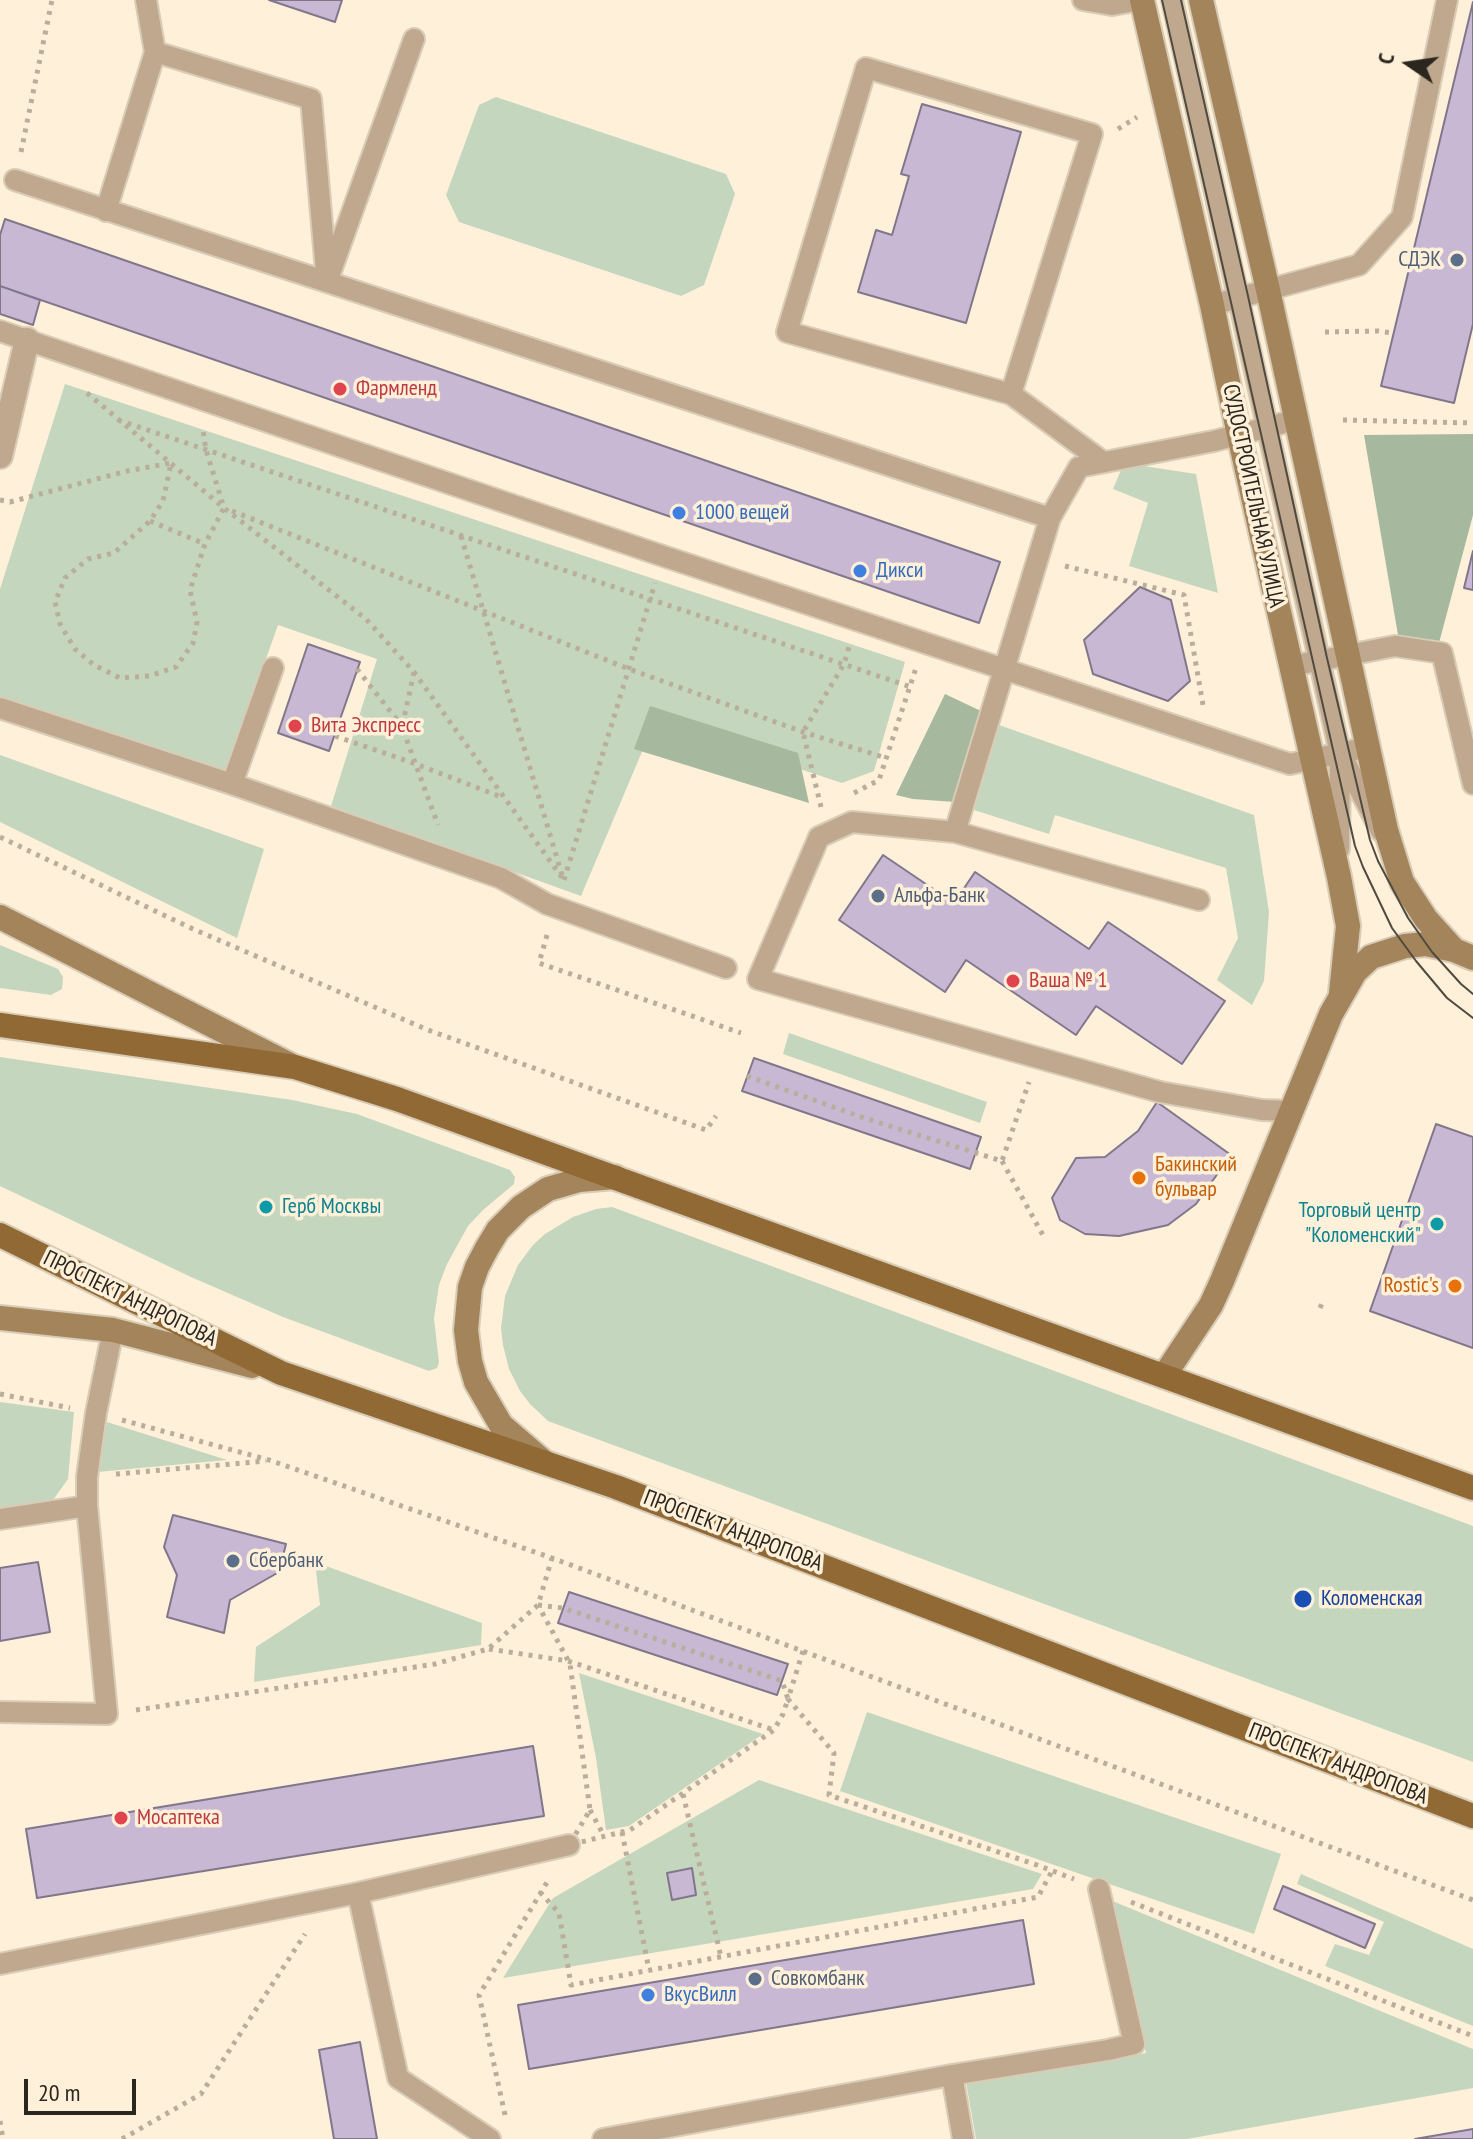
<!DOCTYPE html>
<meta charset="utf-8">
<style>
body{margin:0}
#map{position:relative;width:1473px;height:2139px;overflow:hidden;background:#fef0d9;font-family:"PT Sans Narrow",sans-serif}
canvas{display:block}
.north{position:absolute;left:1369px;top:24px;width:80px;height:80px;-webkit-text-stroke:6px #fef0d9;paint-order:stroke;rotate:283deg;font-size:22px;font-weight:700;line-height:32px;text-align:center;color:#2b261e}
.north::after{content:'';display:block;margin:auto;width:28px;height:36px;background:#2b261e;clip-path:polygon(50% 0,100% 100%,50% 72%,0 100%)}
.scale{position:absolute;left:24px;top:2079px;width:112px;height:36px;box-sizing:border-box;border:4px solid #2b261e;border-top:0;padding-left:10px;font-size:24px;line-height:28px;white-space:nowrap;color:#2b261e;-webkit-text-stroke:6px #fef0d9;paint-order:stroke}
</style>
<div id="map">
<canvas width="1473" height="2139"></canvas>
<div class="north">С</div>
<div class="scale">20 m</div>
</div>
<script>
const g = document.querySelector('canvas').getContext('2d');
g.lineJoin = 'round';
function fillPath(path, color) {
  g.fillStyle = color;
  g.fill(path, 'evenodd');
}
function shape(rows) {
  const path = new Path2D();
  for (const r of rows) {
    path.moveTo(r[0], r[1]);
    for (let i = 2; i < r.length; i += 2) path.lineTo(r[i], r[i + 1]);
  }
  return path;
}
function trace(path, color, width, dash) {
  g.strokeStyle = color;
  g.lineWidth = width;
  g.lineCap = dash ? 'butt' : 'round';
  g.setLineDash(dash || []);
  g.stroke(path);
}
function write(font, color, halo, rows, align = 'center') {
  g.font = font + ' "PT Sans Narrow",sans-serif';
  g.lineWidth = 7;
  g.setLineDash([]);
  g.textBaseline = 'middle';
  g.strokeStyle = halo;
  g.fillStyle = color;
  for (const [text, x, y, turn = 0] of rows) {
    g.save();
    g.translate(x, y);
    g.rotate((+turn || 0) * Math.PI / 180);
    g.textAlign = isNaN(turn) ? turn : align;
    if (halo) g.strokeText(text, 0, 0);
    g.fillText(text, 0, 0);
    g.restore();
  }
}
const green = shape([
 [496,97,726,174,735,194,704,285,681,296,459,222,446,195,479,105],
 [65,384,905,662,874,771,842,783,655,721,581,896,331,806,377,659,278,625,225,774,0,698,0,589],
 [1124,463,1196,474,1218,593,1129,566,1148,503,1113,489],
 [999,725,1254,815,1269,912,1264,981,1252,1005,1217,980,1238,938,1226,868,1055,815,1049,834,974,810],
 [0,755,264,849,237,938,0,822],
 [0,945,58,969,63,977,62,989,51,995,0,988],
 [789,1033,987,1102,980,1123,783,1054],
 [0,1057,292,1100,357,1114,510,1170,515,1177,514,1184,483,1210,468,1226,447,1264,439,1285,434,1318,439,1363,437,1368,429,1371,283,1317,191,1277,0,1186],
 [612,1207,1473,1526,1473,1762,548,1421,530,1404,520,1391,509,1369,503,1345,501,1328,505,1296,518,1265,533,1245,545,1234,573,1217,596,1209],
 [0,1402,74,1412,68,1479,48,1507,0,1514],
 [107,1422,227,1460,97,1472],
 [315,1562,482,1623,481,1645,254,1682,256,1647,320,1605],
 [579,1673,763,1734,629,1826,606,1830,596,1758],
 [867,1712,1281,1854,1254,1934,840,1791],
 [759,1780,1042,1874,1033,1889,503,1978,553,1898],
 [1301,1874,1473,1949,1473,2026,1325,1966,1335,1944,1369,1955,1384,1922,1297,1884],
 [1110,1900,1473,2049,1473,2088,1187,2139,976,2139,966,2082,1146,2053]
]);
const forest = shape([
 [1473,434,1473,515,1439,643,1398,635,1364,435],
 [945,694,983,712,955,802,913,799,896,795],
 [650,706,798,753,809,803,634,749]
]);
const building = shape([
 [269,0,342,0,335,22,269,0],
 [1473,2,1473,324,1454,403,1381,386,1473,2],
 [922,104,1021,132,966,323,858,292,876,230,892,235,909,176,901,174,922,104],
 [5,219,1000,562,979,623,0,286,0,235,5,219],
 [0,286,40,300,33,325,0,314,0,286],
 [1473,551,1473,590,1464,588,1473,551],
 [1140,587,1171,600,1190,681,1168,701,1093,674,1084,640,1140,587],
 [308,644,360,662,329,751,278,733,308,644],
 [883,855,954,903,975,872,1089,949,1108,922,1225,1001,1182,1064,1096,1006,1076,1035,966,960,945,992,839,920,883,855],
 [754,1058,981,1137,970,1169,742,1091,754,1058],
 [1157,1102,1231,1155,1196,1204,1168,1225,1119,1236,1085,1234,1060,1220,1052,1198,1076,1158,1105,1157,1138,1131,1157,1102],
 [1436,1124,1473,1137,1473,1348,1370,1311,1436,1124],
 [173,1515,286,1544,279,1572,230,1600,224,1633,167,1617,177,1575,164,1547,173,1515],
 [38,1562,50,1632,0,1641,0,1568,38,1562],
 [569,1592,788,1664,777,1695,558,1623,569,1592],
 [533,1746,544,1816,37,1898,26,1829,533,1746],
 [692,1868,696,1895,672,1900,667,1873,692,1868],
 [1283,1886,1375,1924,1365,1948,1274,1909,1283,1886],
 [1023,1920,1034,1984,529,2069,518,2005,1023,1920],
 [360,2042,377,2139,334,2139,319,2050,360,2042],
 [1473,2129,1473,2139,1415,2139,1473,2129]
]);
const path = shape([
 [1118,129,1137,117],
 [21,152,52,0],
 [1325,332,1378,331,1393,333],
 [87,393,224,508,366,619,414,672,563,879],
 [118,420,911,687],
 [1343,420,1473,423],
 [0,500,10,502,127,471,171,463,163,501,150,521,114,553,88,559,65,578,55,602,60,624,75,649,94,665,120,678,149,676,176,667,193,643,197,622,190,590,205,544,224,508,206,450,203,430],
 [232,511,629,669,803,732,886,758],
 [150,521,205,544],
 [461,536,562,875],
 [1065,566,1184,595,1203,705],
 [357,669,402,726],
 [414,672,402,727,438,825],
 [335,736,416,764,504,798],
 [854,793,879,780,916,668],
 [821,807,803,732,844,664,849,647],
 [0,837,193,929,428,1030,706,1130,716,1116],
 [564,880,655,583],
 [547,935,539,963,741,1033],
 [747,1076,864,1118,1002,1161,1029,1082],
 [1002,1161,1045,1239],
 [1320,1308,1324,1299],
 [0,1394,70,1408],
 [122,1420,269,1460,552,1558,1473,1900],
 [116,1474,266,1461],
 [538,1605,563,1608,782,1681,788,1699,783,1714,774,1730,630,1830,569,1845,590,1810,570,1664,538,1605],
 [489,1649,568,1661,774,1730],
 [803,1651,788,1699,834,1753,829,1795,1037,1865,1074,1879],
 [136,1710,435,1664,488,1649,538,1605,552,1558],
 [683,1794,721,1957],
 [590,1810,604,1836],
 [622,1832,649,1970],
 [540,1892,559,1913,571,1985,1038,1897,1052,1871],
 [1131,1902,1473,2036],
 [505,2115,479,1995,549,1879],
 [0,2121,3,2139],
 [122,2139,201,2094,305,1934]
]);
const lane = shape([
 [1083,0,1112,5,1141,0],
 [1172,0,1340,753,1339,849],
 [155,52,311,99,327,282,414,39],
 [15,180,1050,518],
 [106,211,155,52,146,0],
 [1212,305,1359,265,1402,217,1447,0],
 [0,331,663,556,1290,764,1368,747],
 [1011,394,787,332,866,68,1092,134,1011,394,1103,462],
 [1291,666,1395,646,1442,653,1473,784],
 [0,708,232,784,501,878,547,904,726,968],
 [1342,756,1381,831],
 [232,784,273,668],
 [955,832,852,822,819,837,758,979,1160,1092,1262,1110,1292,1111],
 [1199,900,955,832,1050,518,1079,467,1214,441,1295,420],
 [0,1519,87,1506],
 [0,1712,107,1714,87,1506,87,1477,96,1413,113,1330],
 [358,1893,569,1845],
 [0,1964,358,1893,398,2078,490,2139],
 [952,2075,1108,2050,1134,2044,1099,1889],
 [603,2139,952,2075,963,2139]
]);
const street = shape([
 [0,456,27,340]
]);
const secondary = shape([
 [1142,0,1212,305,1239,435,1339,877,1348,926,1341,993],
 [1201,0,1268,290,1386,830,1402,882,1426,919,1454,950,1473,958],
 [0,917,290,1065],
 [0,1318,113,1330,252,1366],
 [1164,1376,1211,1305,1222,1281,1331,1014,1355,972,1371,957,1405,946,1426,944,1454,950],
 [544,1462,501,1425,476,1382,470,1361,466,1330,470,1287,477,1267,487,1248,498,1230,521,1207,548,1189,579,1180,615,1177]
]);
const primary = shape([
 [0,1025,295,1067,397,1099,1473,1488],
 [0,1235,281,1373,616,1487,1473,1816]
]);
const tram = shape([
 [1162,0,1355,846,1363,867,1392,928,1416,961,1447,998,1473,1018],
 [1181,0,1248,296,1327,658,1370,840,1378,861,1408,918,1432,952,1461,984,1473,994]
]);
const markers = [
 [1457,260,8,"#5c6f8a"],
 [340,389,8,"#e0444e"],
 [679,513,8,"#3f7fe0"],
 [860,571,8,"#3f7fe0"],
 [295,726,8,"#e0444e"],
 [878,896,8,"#5c6f8a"],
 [1013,981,8,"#e0444e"],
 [1139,1178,8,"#e8710a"],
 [266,1207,8,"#0f9aa8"],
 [1437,1224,8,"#0f9aa8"],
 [1455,1286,8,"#e8710a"],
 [233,1561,8,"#5c6f8a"],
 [1303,1599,10,"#1a4fb4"],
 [121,1818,8,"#e0444e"],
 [755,1979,8,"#5c6f8a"],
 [648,1995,8,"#3f7fe0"]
];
const serviceNames = [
 ["СДЭК",1441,260,"right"],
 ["Альфа-Банк",894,896],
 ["Сбербанк",249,1561],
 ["Совкомбанк",771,1979]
];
const healthNames = [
 ["Фармленд",356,389],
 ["Вита Экспресс",311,726],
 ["Ваша № 1",1029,981],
 ["Мосаптека",137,1818]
];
const streetNames = [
 ["СУДОСТРОИТЕЛЬНАЯ УЛИЦА",1253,496,78],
 ["ПРОСПЕКТ АНДРОПОВА",130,1299,26],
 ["ПРОСПЕКТ АНДРОПОВА",733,1531,21],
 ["ПРОСПЕКТ АНДРОПОВА",1338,1764,21]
];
const shopNames = [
 ["1000 вещей",695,513],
 ["Дикси",876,571],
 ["ВкусВилл",664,1995]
];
const foodNames = [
 ["Бакинский",1155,1165],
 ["бульвар",1155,1190],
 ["Rostic's",1439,1286,"right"]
];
const cultureNames = [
 ["Герб Москвы",282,1207],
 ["Торговый центр",1421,1211,"right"],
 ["\"Коломенский\"",1421,1236,"right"]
];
const transitNames = [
 ["Коломенская",1321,1599]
];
fillPath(green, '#c5d6be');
fillPath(forest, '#a6b89e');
fillPath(building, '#c8b8d4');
trace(building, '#82768b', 2);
trace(lane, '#d8ccb7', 24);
trace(street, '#d8ccb7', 28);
trace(secondary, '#d8ccb7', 28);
trace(primary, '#d8ccb7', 28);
trace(path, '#b9ae9c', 5, [4, 6]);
trace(lane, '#bfa88d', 20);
trace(street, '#bfa88d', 24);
trace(secondary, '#a4845b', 24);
trace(primary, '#916935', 24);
trace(tram, '#504a3f', 2);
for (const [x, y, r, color] of markers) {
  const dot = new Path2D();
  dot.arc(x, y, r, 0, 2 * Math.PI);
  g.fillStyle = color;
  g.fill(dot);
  trace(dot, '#fef0d9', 3);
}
write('22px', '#4e5e75', '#fef0d9', serviceNames, 'left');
write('22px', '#be3a42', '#fef0d9', healthNames, 'left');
write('22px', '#2b261e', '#fef0d9', streetNames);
write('22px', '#366cbe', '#fef0d9', shopNames, 'left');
write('22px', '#c56008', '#fef0d9', foodNames, 'left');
write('22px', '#0d838f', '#fef0d9', cultureNames, 'left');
write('22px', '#164399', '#fef0d9', transitNames, 'left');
</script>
